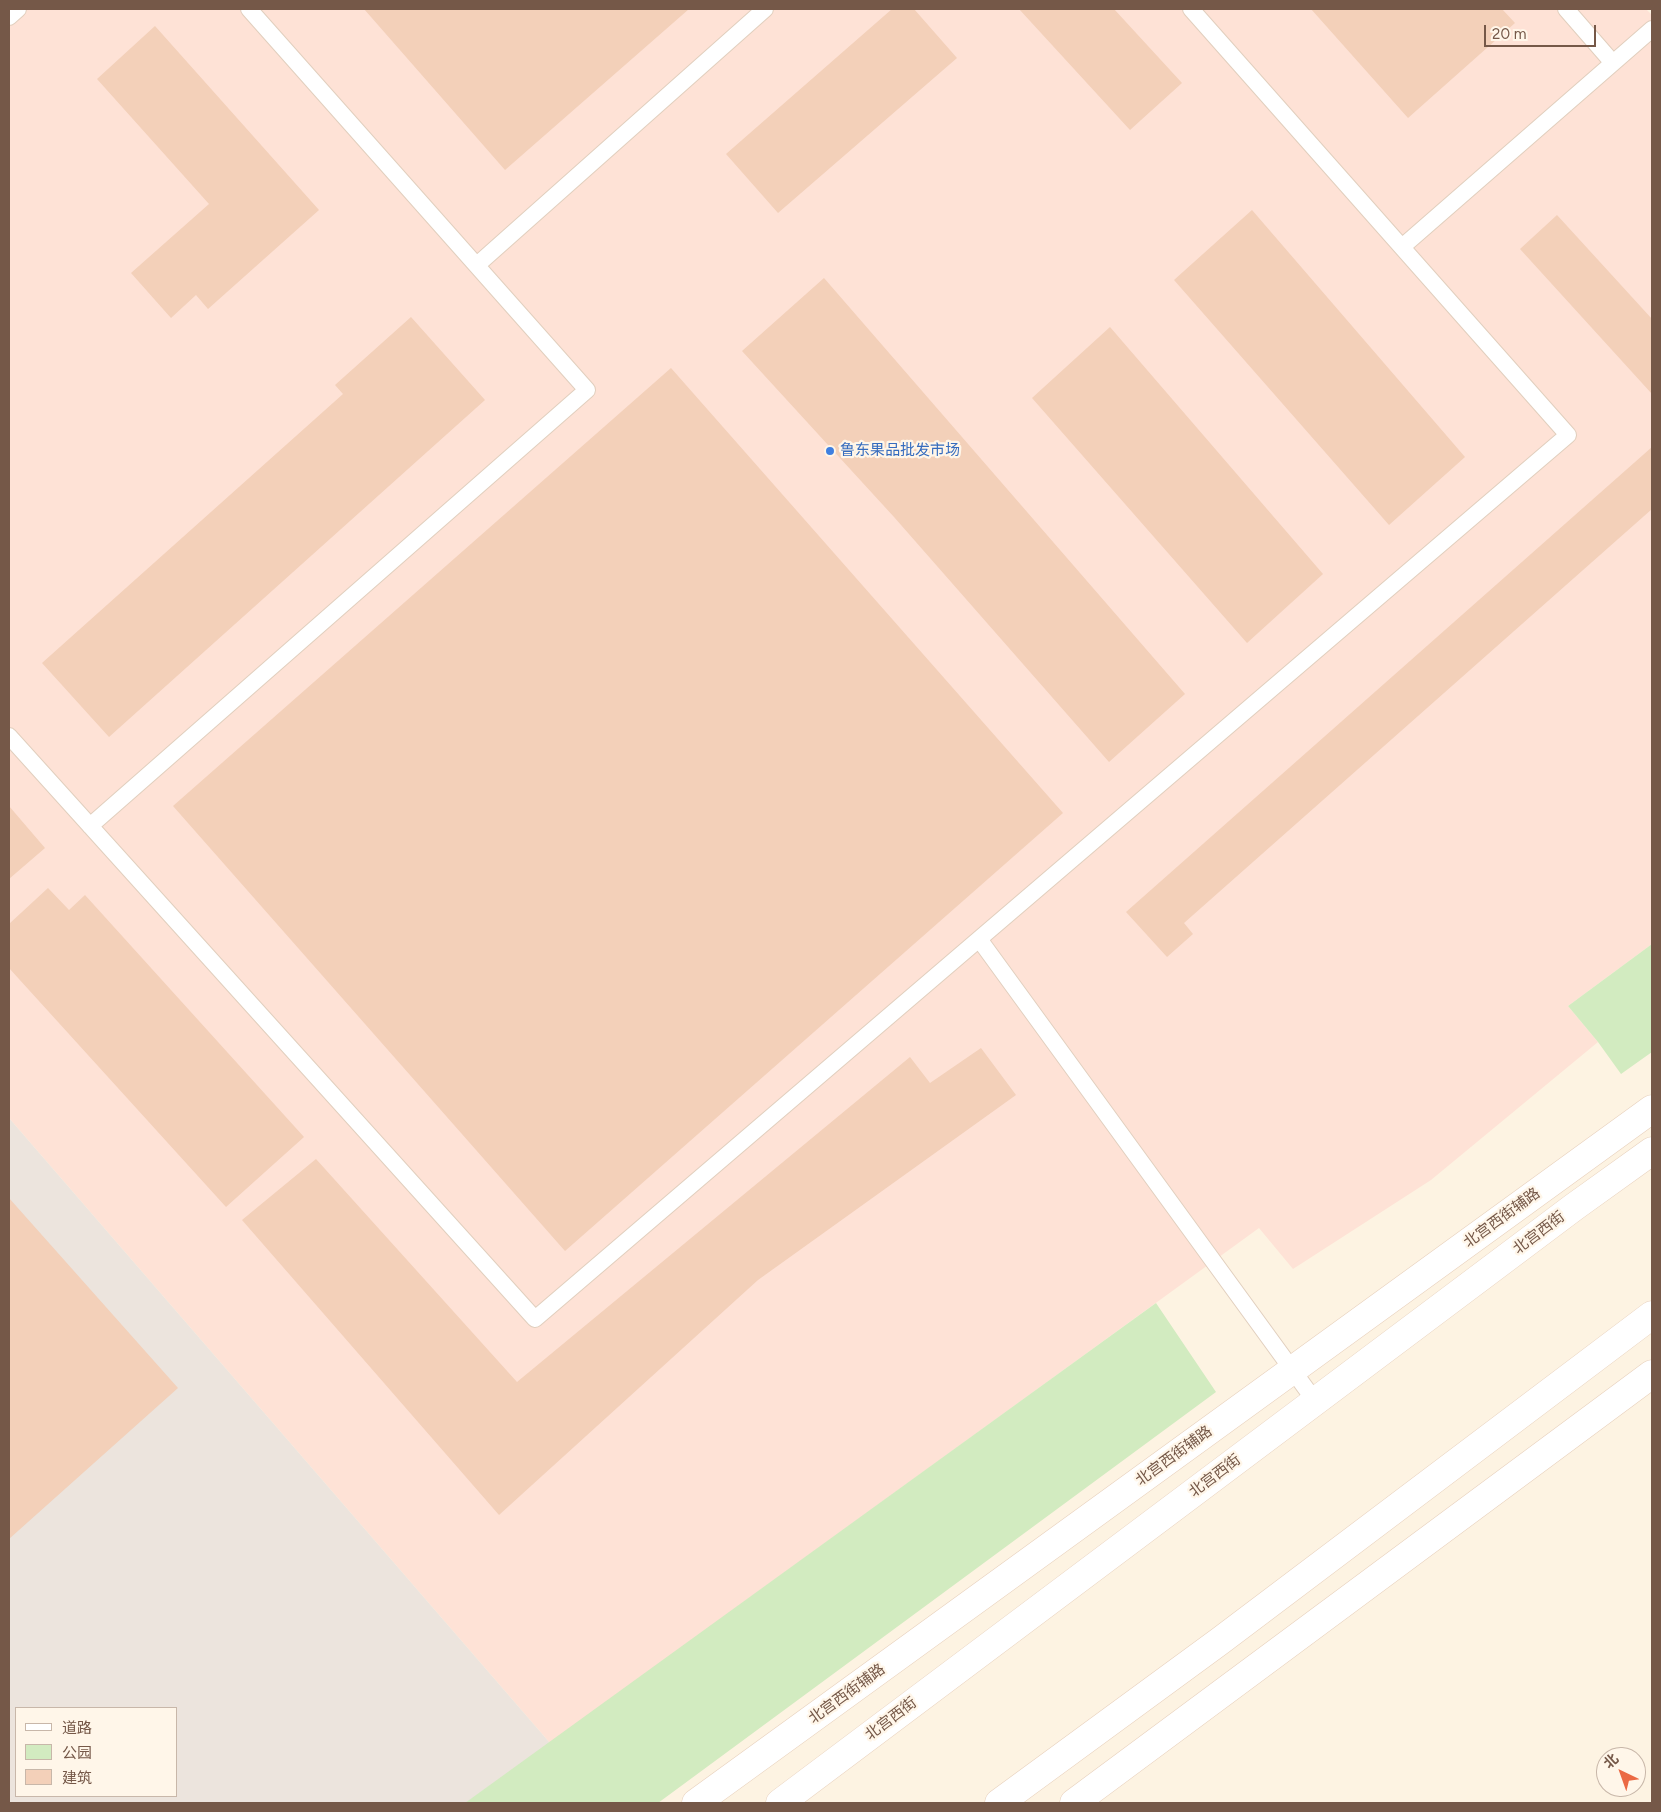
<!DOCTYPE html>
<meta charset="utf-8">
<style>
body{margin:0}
#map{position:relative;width:1661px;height:1812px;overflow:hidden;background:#fdf3e2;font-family:Figtree,"Noto Sans SC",sans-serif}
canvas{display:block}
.frame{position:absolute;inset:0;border:10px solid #755848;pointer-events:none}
.legend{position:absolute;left:15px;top:1707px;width:162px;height:90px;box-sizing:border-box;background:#fff6e9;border:1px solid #c8b7a9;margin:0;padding:6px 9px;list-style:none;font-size:15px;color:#755848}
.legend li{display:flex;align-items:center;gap:10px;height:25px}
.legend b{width:25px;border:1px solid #c8b7a9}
.north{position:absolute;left:1596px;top:1747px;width:50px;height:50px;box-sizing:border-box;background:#fff6e9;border:1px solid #c8b7a9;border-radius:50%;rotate:318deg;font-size:14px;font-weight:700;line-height:20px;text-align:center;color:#755848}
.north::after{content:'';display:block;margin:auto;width:18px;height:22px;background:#eb6943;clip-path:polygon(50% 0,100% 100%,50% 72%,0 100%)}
.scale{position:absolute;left:1484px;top:25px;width:112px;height:22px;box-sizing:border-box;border:2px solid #755848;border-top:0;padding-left:6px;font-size:15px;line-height:18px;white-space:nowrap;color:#755848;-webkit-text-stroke:4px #fff6e9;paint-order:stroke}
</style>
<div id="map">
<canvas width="1661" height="1812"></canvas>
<div class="frame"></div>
<ul class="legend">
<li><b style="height:6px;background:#fff"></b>道路</li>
<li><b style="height:14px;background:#d2ebc0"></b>公园</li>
<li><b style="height:14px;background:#f3d0b9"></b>建筑</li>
</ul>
<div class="north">北</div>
<div class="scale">20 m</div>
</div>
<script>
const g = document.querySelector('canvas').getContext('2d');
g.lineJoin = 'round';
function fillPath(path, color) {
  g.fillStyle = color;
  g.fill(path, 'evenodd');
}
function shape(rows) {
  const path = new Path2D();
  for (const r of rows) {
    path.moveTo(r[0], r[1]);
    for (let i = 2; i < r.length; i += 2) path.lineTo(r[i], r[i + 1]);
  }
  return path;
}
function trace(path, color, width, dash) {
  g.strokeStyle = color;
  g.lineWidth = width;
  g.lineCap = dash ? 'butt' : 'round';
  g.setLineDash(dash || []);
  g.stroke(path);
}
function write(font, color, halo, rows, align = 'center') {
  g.font = font + ' Figtree,"Noto Sans SC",sans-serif';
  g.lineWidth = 4.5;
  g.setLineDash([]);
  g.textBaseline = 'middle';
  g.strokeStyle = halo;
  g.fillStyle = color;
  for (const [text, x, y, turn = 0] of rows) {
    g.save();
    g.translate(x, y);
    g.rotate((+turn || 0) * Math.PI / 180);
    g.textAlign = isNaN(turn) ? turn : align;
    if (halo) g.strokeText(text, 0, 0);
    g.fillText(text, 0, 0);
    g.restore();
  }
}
const commercial = shape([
 [9,9,1646,9,1652,15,1652,944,1568,1006,1598,1042,1431,1180,1293,1269,1259,1228,550,1743,9,1118]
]);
const industrial = shape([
 [9,1118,550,1743,466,1803,9,1803],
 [16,1708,176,1708,176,1796,16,1796]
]);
const green = shape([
 [1652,944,1652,1052,1621,1074,1598,1042,1568,1006],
 [1156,1303,1216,1392,658,1803,465,1803]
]);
const building = shape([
 [364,9,689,9,505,170],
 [892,9,914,9,957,58,778,213,726,154],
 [1019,9,1114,9,1182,83,1130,130],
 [1311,9,1502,9,1515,23,1408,118],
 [155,26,319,210,208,309,196,295,171,318,131,273,209,204,97,79],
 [1252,210,1465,457,1389,525,1174,280],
 [1557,215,1652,319,1652,394,1520,249],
 [824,278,1185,694,1109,762,894,517,742,351],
 [411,317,485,400,109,737,42,663,343,394,335,385],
 [1110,327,1323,574,1247,643,1032,398],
 [671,368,1063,813,565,1251,173,806],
 [1652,447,1652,509,1184,923,1193,934,1167,957,1126,912],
 [9,806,45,848,9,879],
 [48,888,69,910,85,895,304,1137,226,1207,9,968,9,924],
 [981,1048,1016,1095,758,1280,499,1515,242,1220,316,1159,517,1382,910,1057,930,1083],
 [9,1198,178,1388,9,1539]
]);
const lane = shape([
 [1566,9,1613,63],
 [9,17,18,9],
 [1402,247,1652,29],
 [477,265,765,9],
 [9,736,535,1319,1568,435,1191,9],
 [90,826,587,390,249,9],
 [979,939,1315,1401]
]);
const secondary = shape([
 [696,1803,1652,1109],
 [780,1803,1574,1207,1652,1151],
 [999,1803,1220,1641,1652,1315],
 [1074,1803,1652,1374]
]);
const markers = [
 [830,451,5,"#3f7fe0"]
];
const shopNames = [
 ["鲁东果品批发市场",840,451]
];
const streetNames = [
 ["北宫西街辅路",1502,1218,-36],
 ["北宫西街",1539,1233,-37],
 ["北宫西街辅路",1174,1456,-36],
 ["北宫西街",1215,1476,-37],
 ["北宫西街辅路",847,1694,-36],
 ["北宫西街",891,1719,-37]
];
fillPath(commercial, '#fee2d6');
fillPath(industrial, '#ece4dd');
fillPath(green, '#d2ebc0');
fillPath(building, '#f3d0b9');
trace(lane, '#e1cfbe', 18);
trace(secondary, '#e7d0bc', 29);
trace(lane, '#fff', 16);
trace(secondary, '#fff', 28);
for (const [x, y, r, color] of markers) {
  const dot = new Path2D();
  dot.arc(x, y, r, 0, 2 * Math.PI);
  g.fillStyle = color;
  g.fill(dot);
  trace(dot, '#fff6e9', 2);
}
write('15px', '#366cbe', '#fff6e9', shopNames, 'left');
write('15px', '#755848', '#fff6e9', streetNames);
</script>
